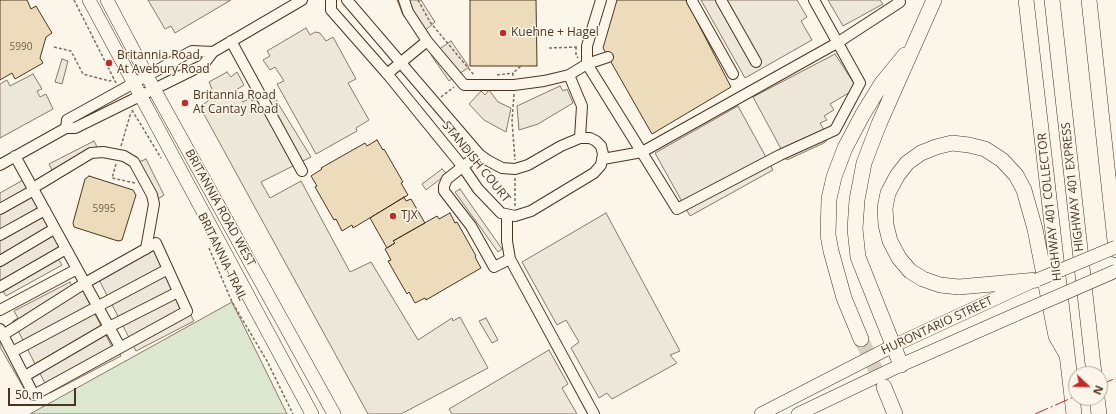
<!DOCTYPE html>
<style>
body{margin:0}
#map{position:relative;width:1116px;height:414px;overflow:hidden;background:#fbf6e9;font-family:"Open Sans",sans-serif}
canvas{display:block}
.north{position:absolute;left:1068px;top:366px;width:40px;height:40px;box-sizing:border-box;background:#fbf6e9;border:1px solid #b4a999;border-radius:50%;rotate:112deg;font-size:11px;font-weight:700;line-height:16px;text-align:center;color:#4a3520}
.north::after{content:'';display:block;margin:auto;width:14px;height:18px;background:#c62828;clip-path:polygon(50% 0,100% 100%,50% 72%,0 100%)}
.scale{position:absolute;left:8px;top:388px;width:68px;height:18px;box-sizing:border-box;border:2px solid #4a3520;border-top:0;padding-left:5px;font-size:12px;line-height:14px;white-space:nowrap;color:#4a3520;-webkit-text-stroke:3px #fbf6e9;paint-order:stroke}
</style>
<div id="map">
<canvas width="1116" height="414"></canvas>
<div class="north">N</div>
<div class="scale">50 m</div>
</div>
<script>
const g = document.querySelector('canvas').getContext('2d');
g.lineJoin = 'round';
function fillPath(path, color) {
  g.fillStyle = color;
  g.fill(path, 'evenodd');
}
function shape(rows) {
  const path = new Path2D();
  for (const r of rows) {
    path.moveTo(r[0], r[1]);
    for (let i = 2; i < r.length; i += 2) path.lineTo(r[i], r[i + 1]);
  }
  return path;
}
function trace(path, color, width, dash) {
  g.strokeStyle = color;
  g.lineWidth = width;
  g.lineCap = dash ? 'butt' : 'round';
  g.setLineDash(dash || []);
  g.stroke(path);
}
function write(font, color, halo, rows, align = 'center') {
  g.font = font + ' "Open Sans",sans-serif';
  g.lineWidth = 3;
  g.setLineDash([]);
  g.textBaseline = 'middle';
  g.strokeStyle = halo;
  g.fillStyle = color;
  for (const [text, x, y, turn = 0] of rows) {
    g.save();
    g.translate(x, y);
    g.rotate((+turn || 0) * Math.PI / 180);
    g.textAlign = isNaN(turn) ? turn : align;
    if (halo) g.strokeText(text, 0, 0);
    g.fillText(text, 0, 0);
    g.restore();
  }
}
const green = shape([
 [232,302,287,414,30,414,232,302]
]);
const parking = shape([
 [148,0,231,0,175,33,171,26,165,29,148,0],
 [397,0,421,0,435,22,422,33,417,32,403,15,397,0],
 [701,0,797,0,807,17,801,21,812,40,745,78,701,0],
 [828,0,880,0,883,4,843,26,828,0],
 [306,28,310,35,315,32,320,33,326,41,333,37,356,79,348,83,369,120,356,128,357,131,316,154,277,84,284,81,275,67,270,70,263,60,270,56,267,51,306,28],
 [451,41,469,67,449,81,431,55,451,41],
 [835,54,857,88,830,104,834,110,824,116,827,120,820,123,829,138,824,143,787,160,753,97,835,54],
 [62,59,68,61,62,84,55,82,62,59],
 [227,72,231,77,237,72,244,85,236,90,243,102,250,98,252,101,271,92,311,157,261,182,270,198,301,181,350,272,371,262,418,340,452,318,453,321,460,317,488,368,401,414,368,414,200,107,208,101,208,92,212,89,209,82,227,72],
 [33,74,42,89,37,91,40,97,46,94,53,109,0,138,0,84,7,80,10,86,33,74],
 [560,86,563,91,567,89,573,103,538,124,519,130,517,106,560,86],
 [489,90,498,102,511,108,506,132,484,120,469,104,481,91,485,95,489,90],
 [738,106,773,170,690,216,655,153,738,106],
 [94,141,97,147,52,170,49,164,94,141],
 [146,159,164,195,158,199,139,162,146,159],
 [442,169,447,174,426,190,422,184,442,169],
 [23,180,64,255,58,259,62,265,6,296,3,291,0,293,0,193,23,180],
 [460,189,502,249,498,252,455,192,460,189],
 [606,213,680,351,670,355,677,363,612,399,607,393,599,398,571,348,579,342,566,320,557,325,522,262,606,213],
 [153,244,194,321,136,351,96,274,153,244],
 [70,282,76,294,83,291,112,347,116,345,121,356,50,393,13,321,18,318,14,311,70,282],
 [486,318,498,340,492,343,479,321,486,318],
 [0,334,36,395,30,399,0,347,0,334],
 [549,350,568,384,562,388,577,414,452,414,449,409,549,350]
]);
const building = shape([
 [0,0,27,0,31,9,36,6,52,33,46,37,40,58,43,63,15,79,12,73,0,80,0,0],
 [470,0,536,0,537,66,470,66,470,0],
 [617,0,686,0,731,87,652,134,603,48,617,0],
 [377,140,383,150,384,149,403,182,401,183,408,195,353,228,352,225,342,231,336,219,334,220,315,187,317,186,311,176,322,169,321,168,365,143,367,146,377,140],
 [89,176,133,190,136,195,122,240,118,241,74,227,73,223,85,179,89,176],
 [404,197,406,201,411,199,425,223,393,241,395,243,387,248,370,218,404,197],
 [450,213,455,223,457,222,476,256,475,257,481,268,426,300,425,298,415,303,409,292,407,294,388,261,391,260,385,249,395,243,393,241,437,216,439,219,450,213]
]);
const highwayTunnel = shape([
 [861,339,884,387]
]);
const path = shape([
 [74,0,116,83],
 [418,0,430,22,474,75],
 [54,47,71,51,83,74,110,81,114,78],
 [576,47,576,55,578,58],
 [549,48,578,47],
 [497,75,513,73],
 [513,76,513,73,521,66],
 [514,94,512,121,515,160],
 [441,97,454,87],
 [132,110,161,158],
 [121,146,131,112],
 [116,164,112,178,135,183],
 [515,206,515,178],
 [209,248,232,302,267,361,293,414]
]);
const minor = shape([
 [331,0,331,10,389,76,463,167,478,189,501,213,515,216,531,211,594,173,601,165,603,154,601,146,596,141,590,138,580,138,561,146,528,165,515,169,502,168,487,160,479,154,347,0],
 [404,0,408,12,427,41,464,85,514,85,544,81,569,75],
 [601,0,587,46,587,64,677,209,780,155,835,130,860,83,814,0],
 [721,0,756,62],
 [692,1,733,74],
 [231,41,302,171],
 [387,74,427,41],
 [66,128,67,120,192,51,213,52],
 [580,138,582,106,569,75,587,64,608,57],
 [479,154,447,179,444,186,444,191,471,226,494,267,510,259],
 [15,156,120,347],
 [603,159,642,152,837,43,900,2,898,0],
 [0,165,66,128,75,128,203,65,213,52,302,0],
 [33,188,91,153,103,152,124,156,134,162,152,195,154,204,146,249],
 [0,209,34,190],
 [507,216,507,241,510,259,594,414],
 [0,235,45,210],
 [0,261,54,229],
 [0,287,66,249],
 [0,310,77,269],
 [0,329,34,395,187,311,156,243,85,283,3,335],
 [12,352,168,269],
 [25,376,109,327,178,292]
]);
const major = shape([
 [89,0,312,414],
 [107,0,154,89,334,414],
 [761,414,893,346,1031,282],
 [798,414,901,365,1017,314]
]);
const highway = shape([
 [1026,0,1074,414],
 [1052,0,1094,374],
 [1089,0,1116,250],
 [1037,280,959,287,940,285,923,279,910,271,899,258,890,241,886,225,885,208,888,193,897,176,907,163,921,153,936,147,952,143,969,145,985,149,1002,160,1016,175,1024,190,1035,229,1056,336,1067,355],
 [861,339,844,298,831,251,828,235,829,199,834,177,845,148,863,114,882,83,905,55],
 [901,365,858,257,855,229,857,200,864,163,879,124,934,0],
 [884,387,895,414],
 [1097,398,1099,414]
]);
const majorBridge = shape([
 [1037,280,1116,247],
 [1017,314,1116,271]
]);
const power = shape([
 [1100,385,1116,378],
 [1035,414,1076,396]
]);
const markers = [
 [503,33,4,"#c62828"],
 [109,63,4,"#c62828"],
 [185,103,4,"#c62828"],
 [393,216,4,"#c62828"]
];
const numberNames = [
 ["5990",21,47],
 ["5995",104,209]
];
const poiNames = [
 ["Kuehne + Hagel",511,33],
 ["Britannia Road",117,56],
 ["At Avebury Road",117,70],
 ["Britannia Road",193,96],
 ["At Cantay Road",193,110],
 ["TJX",401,216]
];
const streetNames = [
 ["STANDISH COURT",476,162,51],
 ["HIGHWAY 401 EXPRESS",1073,187,-96],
 ["HIGHWAY 401 COLLECTOR",1050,207,-96],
 ["BRITANNIA ROAD WEST",220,208,61],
 ["BRITANNIA TRAIL",222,257,64],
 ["HURONTARIO STREET",937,326,-25]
];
fillPath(green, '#dce7d0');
trace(green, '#887966', 1);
fillPath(parking, '#ede7d9');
trace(parking, '#887966', 1);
fillPath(building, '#ecdcbc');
trace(building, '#4a3520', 1);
trace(highwayTunnel, '#d8cfc1', 15, [15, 8]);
trace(minor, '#4a3520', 12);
trace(major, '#4a3520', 14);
trace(highway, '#4a3520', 16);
trace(path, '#7f6f5c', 1.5, [3, 2]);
trace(minor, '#fbf6e9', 10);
trace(major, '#fbf6e9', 13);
trace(highway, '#fbf6e9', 15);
trace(majorBridge, '#4a3520', 14, []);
trace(majorBridge, '#fbf6e9', 13);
trace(power, '#c62828', 1, [14, 3, 2, 3]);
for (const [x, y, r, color] of markers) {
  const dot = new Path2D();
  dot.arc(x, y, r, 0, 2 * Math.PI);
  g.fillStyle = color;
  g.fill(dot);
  trace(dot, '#fbf6e9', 1.5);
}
write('10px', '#725f47', null, numberNames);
write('12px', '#4a3520', '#fbf6e9', poiNames, 'left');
write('12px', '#4a3520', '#fbf6e9', streetNames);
</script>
